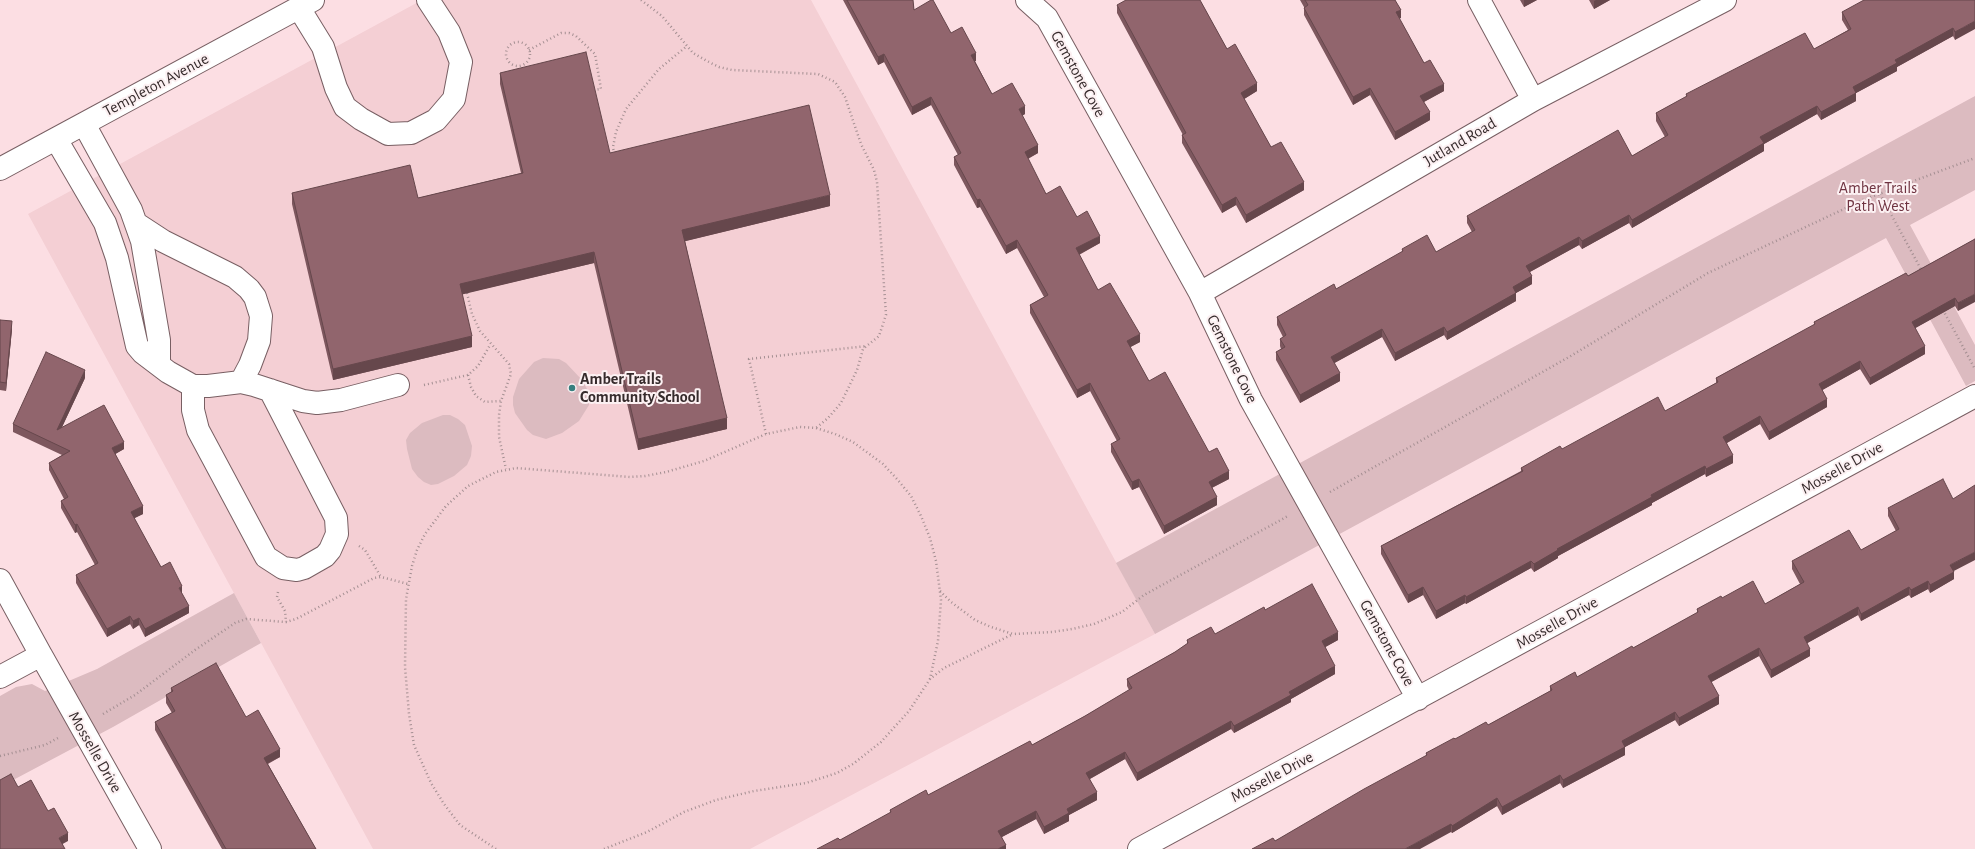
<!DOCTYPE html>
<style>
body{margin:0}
canvas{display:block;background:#fcdee3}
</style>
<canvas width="1975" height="849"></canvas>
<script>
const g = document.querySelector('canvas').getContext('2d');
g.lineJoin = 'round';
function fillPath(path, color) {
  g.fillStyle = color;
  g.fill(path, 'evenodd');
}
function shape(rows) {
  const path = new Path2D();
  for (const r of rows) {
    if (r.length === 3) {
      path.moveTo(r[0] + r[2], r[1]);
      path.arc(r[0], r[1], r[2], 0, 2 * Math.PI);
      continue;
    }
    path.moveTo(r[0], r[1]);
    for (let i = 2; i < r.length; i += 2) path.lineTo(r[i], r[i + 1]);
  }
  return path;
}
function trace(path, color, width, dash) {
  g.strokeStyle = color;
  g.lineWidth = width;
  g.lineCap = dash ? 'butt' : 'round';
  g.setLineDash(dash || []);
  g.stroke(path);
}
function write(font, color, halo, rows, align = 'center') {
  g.font = font + ' "Alegreya Sans",sans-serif';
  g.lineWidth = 4;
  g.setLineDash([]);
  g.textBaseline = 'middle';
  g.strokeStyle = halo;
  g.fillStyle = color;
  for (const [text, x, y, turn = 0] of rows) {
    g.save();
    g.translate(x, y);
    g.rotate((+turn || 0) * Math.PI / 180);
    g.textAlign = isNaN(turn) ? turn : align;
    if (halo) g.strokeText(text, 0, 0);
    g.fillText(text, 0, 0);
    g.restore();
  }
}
const built = shape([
 [422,0,811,0,1155,634,750,849,373,849,28,214]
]);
const green = shape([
 [1975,96,1975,190,1910,225,1975,345,1975,381,1966,386,1886,238,1155,634,1116,563],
 [543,358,559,359,566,363,582,380,587,389,589,396,589,405,579,421,562,433,546,439,533,435,527,430,515,413,513,405,513,397,519,379,534,362],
 [443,415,450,415,458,419,465,425,472,446,471,456,467,465,454,476,438,484,431,485,424,482,418,477,412,469,407,449,406,440,410,433,422,423],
 [234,593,261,643,113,727,0,787,0,696,16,687,32,684,45,691,97,669]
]);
const path = shape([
 [641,0,662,16,693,53,707,61,719,67,732,70,818,74,835,82,845,97,861,144,874,170,877,182,886,315,879,336,863,349,857,370,841,403,828,418,816,428],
 [518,54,12],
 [529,50,561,33,569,33,576,36,595,54,601,89,593,90],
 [614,154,613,147,616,132,626,109,659,69,687,46],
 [1880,194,1922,271],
 [467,293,472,314,480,331,509,364,511,374,501,401,499,415,499,437,506,469],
 [1943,310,1975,369],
 [468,375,471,387,476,396,485,402,501,401],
 [424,385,468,375,478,366,490,345],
 [766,434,749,359,867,346],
 [1330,492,1569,357,1708,273,1863,200,1975,158],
 [359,546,365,550,381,577],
 [940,591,951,602,975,620,991,627,1013,634,1052,632,1072,629,1094,624,1122,612,1144,595,1288,516],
 [278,592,277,597,285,611,286,622],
 [103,714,135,695,195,650,235,623,246,619,286,622,296,619,374,578,381,577,408,584],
 [0,756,45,745,58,738],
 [496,849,460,825,444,804,431,783,414,745,409,714,405,667,406,599,412,566,417,550,425,534,446,506,468,486,496,472,516,468,630,477,645,476,666,472,704,461,766,434,800,427,816,428,835,434,853,442,883,464,897,479,911,496,921,516,930,538,936,561,941,600,938,641,930,679],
 [604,849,647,832,684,812,716,800,754,791,806,783,837,773,853,764,881,742,909,711,930,679,944,668,1013,634]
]);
const minor = shape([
 [1027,0,1047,18,1200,293,1251,400,1418,699],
 [1479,0,1533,100],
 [299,8,323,47,336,88,345,107,361,119,388,134,411,133,436,120,454,99,461,62,449,32,428,0],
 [84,124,131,210,142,241,159,340,159,363],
 [56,139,105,223,117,258,137,346,143,353,168,372,193,386,208,386,241,382,254,385,303,401,317,403,341,400,398,385],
 [0,169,313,0],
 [137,224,163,241,235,277,249,289,255,297,261,316,259,341,250,365,241,382],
 [1200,293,1533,100,1725,0],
 [193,386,193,410,198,430,266,557,283,568,297,570,304,568,325,556,330,550,337,534,336,518,270,390],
 [0,580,41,655,0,677],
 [41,655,150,849],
 [1139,849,1975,396]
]);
const wall = shape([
 [843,0,913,0,914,10,951,33,976,61,975,61,992,94,1025,114,1022,116,1038,153,1028,159,1046,194,1077,217,1100,243,1079,255,1098,290,1140,342,1130,347,1149,381,1209,452,1229,479,1212,488,1217,505,1164,534,1139,487,1132,490,1111,452,1111,444,1117,441,1090,391,1077,398,1030,313,1030,305,1044,297,1017,248,1006,254,980,207,977,208,954,165,954,157,958,155,931,105,912,115,884,62,878,65],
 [1300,0,1395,0,1401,18,1399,18,1424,63,1444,91,1424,102,1430,120,1395,140,1370,95,1353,105,1304,15,1304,7],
 [1520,0,1537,0,1524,7],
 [1589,0,1610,0,1594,9],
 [1975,0,1955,40,1953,36,1897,67,1897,71,1856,93,1856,101,1821,120,1817,114,1764,144,1764,151,1632,228,1629,223,1582,249,1579,245,1530,272,1532,284,1516,293,1516,301,1447,340,1444,335,1395,361,1382,337,1334,363,1340,381,1300,403,1276,360,1276,352,1281,349,1280,346,1280,339,1283,337,1277,325,1277,317,1336,289,1402,252,1402,249,1436,252,1472,232,1467,223,1467,216,1632,156,1665,137,1656,121,1656,113,1686,97,1686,94,1814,49,1848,30,1842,20,1842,12],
 [1201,2,1227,49,1257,91,1244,99,1271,147,1304,190,1246,223,1236,205,1222,213,1182,143,1182,135,1183,135,1117,13,1117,5],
 [500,73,610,153,830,206,685,241,727,429,638,450,594,263,462,294,472,347,333,380,292,204,292,193,418,198,521,173,500,84],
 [1975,239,1958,311,1955,306,1915,328,1925,354,1870,385,1860,369,1822,390,1827,407,1769,440,1760,424,1727,443,1733,463,1706,477,1705,474,1652,503,1652,505,1558,556,1558,558,1534,572,1531,568,1466,604,1465,603,1436,619,1423,595,1408,603,1381,554,1381,546,1521,471,1521,468,1562,449,1665,411,1716,383,1716,378,1814,325,1814,322,1908,276],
 [0,320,12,329,6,391,0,390],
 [85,378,62,427,124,449,115,454,143,514,134,518,161,567,182,594,189,613,145,637,139,625,133,629,130,624,107,637,76,583,76,575,95,565,77,532,75,533,61,508,61,501,64,499,49,470,49,463,62,455,13,432,13,424],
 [1888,508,1954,571,1954,579,1930,593,1928,589,1911,598,1909,595,1861,621,1858,615,1807,643,1810,656,1771,678,1759,656,1711,682,1719,704,1679,726,1675,720,1625,747,1625,755,1563,788,1560,783,1502,815,1497,806,1452,833,1451,832,1275,841,1426,756,1426,753,1455,739,1488,725,1550,691,1550,686,1577,677,1633,648,1697,613,1697,609,1722,598,1765,604,1800,584,1792,569,1792,561,1861,550,1896,531,1888,516],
 [1265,610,1338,640,1325,647,1335,674,1291,699,1291,702,1234,733,1231,729,1137,781,1125,759,1090,779,1097,800,1069,815,1069,821,1044,834,1036,819,1002,837,1006,849,840,840,890,813,890,810,928,795,1032,745,1085,716,1129,690,1127,686,1127,679,1175,652,1187,644,1187,640,1215,634],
 [171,688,246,717,280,757,268,764,316,849,222,849,155,730,155,722,172,713,166,703,166,695,171,692]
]);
const shadedWall = shape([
 [1524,0,1537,0,1524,7],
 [1596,0,1610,0,1594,9,1594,1],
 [1401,10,1401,18,1396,20,1396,12],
 [1975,21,1975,29,1955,40,1955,32],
 [1953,28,1953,36,1897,67,1897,71,1856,93,1856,101,1821,120,1821,112,1853,87,1895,60],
 [976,53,976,61,971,63,971,55],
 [884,54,884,62,878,65,878,57],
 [1257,83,1257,91,1241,101,1241,93],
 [1444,84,1444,91,1420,104,1420,96],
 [1370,88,1370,95,1353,105,1353,97],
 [931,97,931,105,912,115,912,107],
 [1025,106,1025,114,1019,117,1019,109],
 [1817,106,1817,114,1764,144,1764,151,1632,228,1632,220,1760,137],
 [1430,112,1430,120,1395,140,1395,132],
 [1038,145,1038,153,1025,160,1025,152],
 [1304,182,1304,190,1246,223,1246,215],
 [830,195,830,206,682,242,682,230],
 [1236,197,1236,205,1222,213,1222,205],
 [980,199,980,207,977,208,977,200],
 [1629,215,1629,223,1582,249,1582,241],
 [1100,236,1100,243,1076,256,1076,248],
 [1579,237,1579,245,1526,274,1526,266],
 [1017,240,1017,248,1006,254,1006,246],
 [594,252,594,263,460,295,460,284],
 [1532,276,1532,284,1516,293,1516,301,1447,340,1447,332,1513,287],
 [1975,294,1975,302,1958,311,1958,303],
 [1955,298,1955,306,1912,330,1912,322],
 [12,321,12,329,6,391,6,383],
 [1444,327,1444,335,1395,361,1395,353],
 [1382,329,1382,337,1331,365,1331,357],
 [1140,334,1140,342,1127,349,1127,341],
 [472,336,472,347,333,380,333,369],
 [1925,346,1925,354,1870,385,1870,378],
 [1860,361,1860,369,1819,392,1819,384],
 [85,370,85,378,57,438,57,430],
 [1340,373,1340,381,1300,403,1300,395],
 [1090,383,1090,391,1077,398,1077,390],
 [1827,399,1827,407,1769,440,1769,432],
 [1760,416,1760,424,1723,445,1723,437],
 [727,418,727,429,638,450,638,439],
 [124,442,124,449,112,456,112,448],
 [1733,455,1733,463,1706,477,1706,469],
 [1705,466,1705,474,1652,503,1652,505,1558,556,1558,558,1534,572,1534,564,1557,549,1651,495],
 [1229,471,1229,479,1209,489,1209,482],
 [1139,479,1139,487,1132,490,1132,482],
 [1217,497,1217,505,1164,534,1164,526],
 [143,506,143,514,131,520,131,512],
 [77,524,77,532,75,533,75,525],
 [1975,552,1975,560,1950,573,1950,565],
 [1531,561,1531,568,1466,604,1466,597],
 [1954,572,1954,579,1930,593,1930,585],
 [1928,581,1928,589,1911,598,1911,590],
 [182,586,182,594,179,588],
 [1423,587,1423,595,1408,603,1408,595],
 [1909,587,1909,595,1861,621,1861,614],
 [1465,595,1465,603,1436,619,1436,611],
 [189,606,189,613,145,637,145,629],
 [1858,607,1858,615,1804,645,1804,637],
 [130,616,130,624,107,637,107,629],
 [139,618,139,625,133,629,133,621],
 [1338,632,1338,640,1322,649,1322,641],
 [1759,648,1759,656,1708,684,1708,676],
 [1810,649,1810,656,1771,678,1771,670],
 [1335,666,1335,674,1291,699,1291,702,1234,733,1234,726,1289,692],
 [1719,696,1719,704,1679,726,1679,718],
 [1675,712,1675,720,1625,747,1625,755,1563,788,1563,780,1622,741],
 [1231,721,1231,729,1137,781,1137,773],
 [280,749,280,757,264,765,264,758],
 [1125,752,1125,759,1086,781,1086,773],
 [1560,775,1560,783,1502,815,1502,807],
 [1097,792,1097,800,1069,815,1069,821,1044,834,1044,827,1067,809],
 [1497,798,1497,806,1452,833,1452,826],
 [1036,811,1036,819,998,839,998,831],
 [1451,824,1451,832,1420,849,1405,849],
 [68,833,68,841,59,846,59,838],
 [1006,845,1006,849,998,849]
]);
const building = shape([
 [847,0,913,0,914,10,931,0,933,0,951,33,962,27,976,53,971,55,992,94,1012,83,1025,106,1019,109,1038,145,1025,152,1046,194,1060,186,1077,217,1087,211,1100,236,1076,248,1098,290,1110,283,1140,334,1127,341,1149,381,1165,372,1209,452,1217,448,1229,471,1209,482,1217,497,1164,526,1139,479,1132,482,1111,444,1120,439,1090,383,1077,390,1030,305,1048,295,1017,240,1006,246,980,199,977,200,954,157,961,153,931,97,912,107,884,54,878,57,847,0],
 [1126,0,1200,0,1227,49,1235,44,1257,83,1241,93,1271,147,1281,142,1304,182,1246,215,1236,197,1222,205,1182,135,1186,133,1117,5,1126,0],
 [1305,0,1395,0,1401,10,1396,12,1424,63,1430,60,1444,84,1420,96,1430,112,1395,132,1370,88,1353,97,1304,8,1308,5,1305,0],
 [1864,0,1975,0,1975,21,1955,32,1953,28,1895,60,1897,63,1853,87,1856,93,1821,112,1817,106,1760,137,1764,143,1632,220,1629,215,1582,241,1579,237,1526,266,1532,276,1513,287,1516,293,1447,332,1444,327,1395,353,1382,329,1331,357,1340,373,1300,395,1276,352,1285,347,1280,339,1286,335,1277,317,1334,284,1336,289,1403,251,1402,249,1427,235,1436,252,1475,230,1467,216,1618,130,1632,156,1668,135,1656,113,1687,96,1686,94,1805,33,1814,49,1851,29,1842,12,1864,0],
 [586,52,610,153,809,105,830,195,682,230,727,418,638,439,594,252,460,284,472,336,333,369,292,193,410,165,418,198,523,173,500,73,586,52],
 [1975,239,1975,294,1958,303,1955,298,1912,322,1925,346,1870,378,1860,361,1819,384,1827,399,1769,432,1760,416,1723,437,1733,455,1706,469,1705,466,1651,495,1652,497,1557,549,1558,550,1534,564,1531,561,1466,597,1465,595,1436,611,1423,587,1408,595,1381,546,1523,471,1521,468,1560,446,1562,449,1658,397,1665,411,1718,382,1716,378,1815,324,1814,322,1906,273,1908,276,1975,239],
 [0,320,12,321,6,383,0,382,0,320],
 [46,352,85,370,57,430,104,405,124,442,112,448,143,506,131,512,161,567,170,562,182,586,179,588,189,606,145,629,139,618,133,621,130,616,107,629,76,575,98,563,77,524,75,525,61,501,68,497,49,463,70,451,13,424,46,352],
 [1943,479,1953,499,1975,485,1975,552,1950,565,1954,572,1930,585,1928,581,1911,590,1909,587,1861,614,1858,607,1804,637,1810,649,1771,670,1759,648,1708,676,1719,696,1679,718,1675,712,1622,741,1625,747,1563,780,1560,775,1502,807,1497,798,1452,826,1451,824,1405,849,1252,849,1273,838,1275,841,1364,789,1427,755,1426,753,1454,738,1455,739,1486,722,1488,725,1552,690,1550,686,1575,672,1577,677,1632,646,1633,648,1698,612,1697,609,1721,596,1722,598,1753,581,1765,604,1804,582,1792,561,1849,530,1861,550,1899,529,1888,508,1943,479],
 [1312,584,1338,632,1322,641,1335,666,1289,692,1291,695,1234,726,1231,721,1137,773,1125,752,1086,773,1097,792,1067,809,1069,813,1044,827,1036,811,998,831,1006,845,998,849,817,849,838,838,840,840,891,812,890,810,926,790,928,795,1030,741,1032,745,1085,716,1132,688,1127,679,1175,652,1188,643,1187,640,1211,627,1215,634,1264,607,1265,610,1312,584],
 [216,663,246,717,258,710,280,749,264,758,316,849,226,849,155,722,175,711,166,695,173,691,171,688,216,663],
 [11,774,18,787,31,780,48,811,54,808,68,833,59,838,65,849,0,849,0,780,11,774]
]);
const markers = [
 [572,388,4,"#377f7f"]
];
const streetNames = [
 ["Gemstone Cove",1078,74,61],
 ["Templeton Avenue",156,85,-28],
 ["Jutland Road",1460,142,-30],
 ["Gemstone Cove",1232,359,64],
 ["Mosselle Drive",1842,468,-29],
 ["Mosselle Drive",1557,623,-29],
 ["Gemstone Cove",1387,643,61],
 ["Mosselle Drive",95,752,60],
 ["Mosselle Drive",1272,777,-28]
];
const parkNames = [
 ["Amber Trails",1878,188],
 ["Path West",1878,206]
];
const poiNames = [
 ["Amber Trails",580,379],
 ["Community School",580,397]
];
fillPath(built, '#f4cfd4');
fillPath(green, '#dcbbc0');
trace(minor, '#785f63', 24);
trace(path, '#a48f92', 2.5, [1, 3]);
trace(minor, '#fff', 22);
fillPath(wall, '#7d575e');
fillPath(shadedWall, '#66474c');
fillPath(building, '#91656d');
trace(building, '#66474c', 1);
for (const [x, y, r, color] of markers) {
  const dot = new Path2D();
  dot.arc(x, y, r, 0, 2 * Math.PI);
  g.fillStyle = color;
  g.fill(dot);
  trace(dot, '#fcf0f2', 1.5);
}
write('16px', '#362b2c', '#fcf0f2', streetNames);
write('16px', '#6f3341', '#fcf0f2', parkNames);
write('bold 16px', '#362b2c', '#fcf0f2', poiNames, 'left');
</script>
